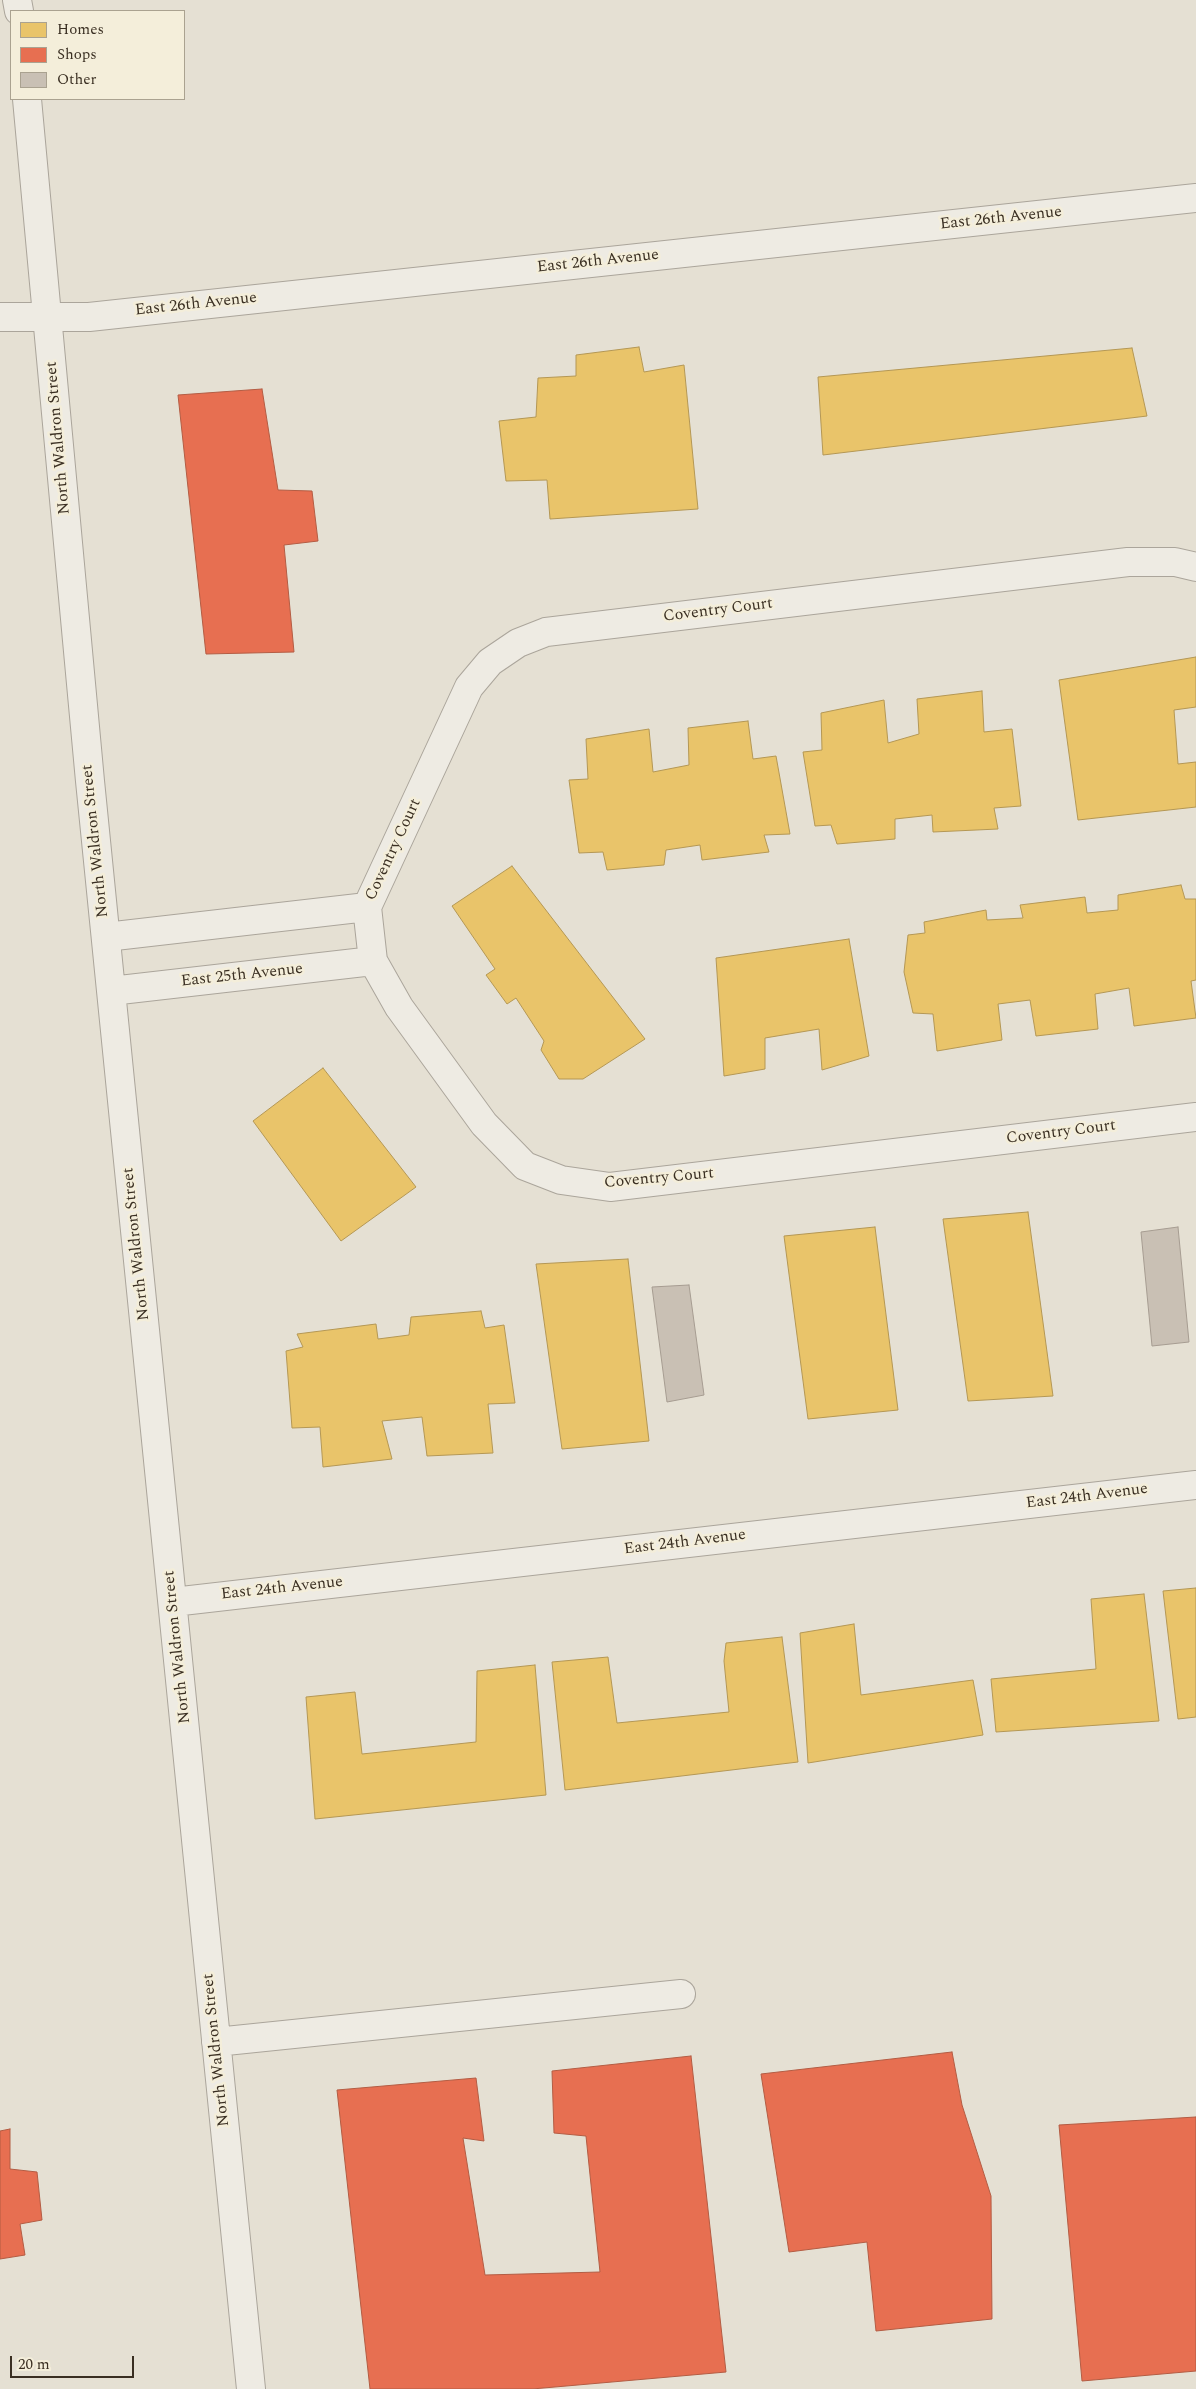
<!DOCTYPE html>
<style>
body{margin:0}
#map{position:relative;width:1196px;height:2389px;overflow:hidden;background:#e5e0d3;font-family:Spectral,serif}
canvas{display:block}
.legend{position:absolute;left:10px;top:10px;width:175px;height:90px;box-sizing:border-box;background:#f4eeda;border:1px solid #aaa290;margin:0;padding:6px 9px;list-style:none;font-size:15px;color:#3a2f22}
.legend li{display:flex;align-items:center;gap:10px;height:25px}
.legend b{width:25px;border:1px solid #aaa290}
.scale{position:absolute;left:10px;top:2356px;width:124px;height:22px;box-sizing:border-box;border:2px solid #3a2f22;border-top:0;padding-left:6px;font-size:15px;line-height:18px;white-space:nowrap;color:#3a2f22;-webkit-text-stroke:4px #f4eeda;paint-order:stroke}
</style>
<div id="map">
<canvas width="1196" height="2389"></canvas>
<ul class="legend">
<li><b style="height:14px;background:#e9c46a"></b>Homes</li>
<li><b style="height:14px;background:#e76f51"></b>Shops</li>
<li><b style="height:14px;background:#c9c0b4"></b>Other</li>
</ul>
<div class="scale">20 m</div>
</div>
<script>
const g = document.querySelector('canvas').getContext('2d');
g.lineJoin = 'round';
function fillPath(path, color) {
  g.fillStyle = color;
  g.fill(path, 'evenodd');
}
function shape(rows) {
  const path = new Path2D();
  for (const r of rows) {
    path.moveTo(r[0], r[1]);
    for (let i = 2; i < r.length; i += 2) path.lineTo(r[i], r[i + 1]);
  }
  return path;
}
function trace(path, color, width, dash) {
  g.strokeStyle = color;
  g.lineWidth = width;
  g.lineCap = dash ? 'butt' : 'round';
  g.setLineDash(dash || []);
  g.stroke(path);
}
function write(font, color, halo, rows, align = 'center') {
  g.font = font + ' Spectral,serif';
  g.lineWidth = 5;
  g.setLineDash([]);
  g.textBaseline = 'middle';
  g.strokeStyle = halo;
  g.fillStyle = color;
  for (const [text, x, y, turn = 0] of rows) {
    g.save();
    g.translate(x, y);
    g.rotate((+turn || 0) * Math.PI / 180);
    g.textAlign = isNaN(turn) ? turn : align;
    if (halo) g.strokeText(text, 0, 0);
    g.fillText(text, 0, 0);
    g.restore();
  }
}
const homes = shape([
 [639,347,644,372,684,365,698,509,550,519,547,480,506,481,499,421,536,417,538,378,576,376,576,355,639,347],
 [1132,348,1147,416,823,455,818,377,1132,348],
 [1196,657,1196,707,1174,710,1178,764,1196,762,1196,807,1078,820,1059,680,1196,657],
 [982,691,984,732,1012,729,1021,806,994,808,998,829,933,832,932,815,895,819,895,839,837,844,831,825,815,826,803,752,822,750,821,713,884,700,888,743,919,734,917,699,982,691],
 [748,721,753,759,776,756,790,834,764,835,769,852,702,860,700,845,666,850,664,865,607,870,603,852,579,853,569,780,588,779,586,739,649,729,653,772,689,765,688,728,748,721],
 [512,866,645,1039,583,1079,559,1079,541,1050,544,1041,516,998,507,1004,486,975,495,969,452,906,512,866],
 [1181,885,1185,899,1196,899,1196,980,1191,981,1196,1018,1134,1026,1129,988,1095,994,1098,1029,1036,1036,1030,1000,998,1004,1002,1040,937,1051,933,1014,913,1013,904,972,908,935,925,933,924,922,986,910,987,920,1023,918,1020,905,1085,897,1087,913,1118,910,1118,895,1181,885],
 [849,939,869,1056,822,1070,819,1029,765,1038,765,1069,724,1076,716,958,849,939],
 [323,1068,416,1187,341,1241,253,1121,323,1068],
 [1028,1212,1053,1396,968,1401,943,1219,1028,1212],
 [875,1227,898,1410,808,1419,784,1236,875,1227],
 [628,1259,649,1441,562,1449,536,1264,628,1259],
 [481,1311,485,1328,504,1325,515,1403,488,1404,493,1453,427,1456,422,1417,382,1421,392,1459,323,1467,320,1427,292,1428,286,1351,303,1347,297,1334,376,1324,378,1339,409,1335,411,1317,481,1311],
 [1196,1588,1196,1717,1178,1719,1163,1591,1196,1588],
 [1144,1594,1159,1721,996,1732,991,1679,1096,1669,1091,1599,1144,1594],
 [854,1624,861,1695,973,1680,983,1735,808,1763,800,1633,854,1624],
 [782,1637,798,1762,565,1790,552,1662,608,1657,617,1723,729,1712,724,1661,726,1643,782,1637],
 [535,1665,546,1795,315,1819,306,1697,355,1692,362,1754,476,1742,477,1671,535,1665]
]);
const shops = shape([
 [262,389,278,490,312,491,318,541,284,545,294,652,206,654,178,395,262,389],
 [952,2052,962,2105,991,2196,992,2319,876,2331,867,2242,789,2252,761,2074,952,2052],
 [691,2056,726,2372,532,2389,370,2389,337,2090,476,2078,484,2141,463,2138,485,2275,600,2272,586,2136,554,2133,552,2071,691,2056],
 [1196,2117,1196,2371,1082,2381,1059,2125,1196,2117],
 [10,2129,10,2169,37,2172,42,2220,20,2224,25,2255,0,2259,0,2131,10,2129]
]);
const building = shape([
 [1178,1227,1189,1342,1152,1346,1141,1232,1178,1227],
 [689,1285,704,1395,667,1402,652,1287,689,1285]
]);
const minor = shape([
 [17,0,19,11],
 [27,99,90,781,251,2389],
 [0,317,89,317,1196,198],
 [1196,567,1175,562,1128,562,546,632,518,643,490,662,469,687,367,907,373,961,399,1007,484,1124,525,1166,561,1180,610,1187,1196,1117],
 [106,937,367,907],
 [111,991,373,961],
 [173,1602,1196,1485],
 [216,2042,681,1994]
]);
const streetNames = [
 ["East 26th Avenue",1001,219,-6],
 ["East 26th Avenue",598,262,-6],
 ["East 26th Avenue",196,305,-6],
 ["North Waldron Street",59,438,-95],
 ["Coventry Court",718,611,-7],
 ["North Waldron Street",96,841,-96],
 ["Coventry Court",394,850,-65],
 ["East 25th Avenue",242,976,-6],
 ["Coventry Court",1061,1133,-7],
 ["Coventry Court",659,1179,-5],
 ["North Waldron Street",137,1244,-96],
 ["East 24th Avenue",1087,1497,-7],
 ["East 24th Avenue",685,1543,-7],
 ["East 24th Avenue",282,1589,-6],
 ["North Waldron Street",178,1647,-96],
 ["North Waldron Street",217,2050,-96]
];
fillPath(homes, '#e9c46a');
trace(homes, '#b49754', 1);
fillPath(shops, '#e76f51');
trace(shops, '#b35c43', 1);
fillPath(building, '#c9c0b4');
trace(building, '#a69c91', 1);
trace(minor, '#aba59b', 30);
trace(minor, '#eeebe3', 28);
write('16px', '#3a2f22', '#f4eeda', streetNames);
</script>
